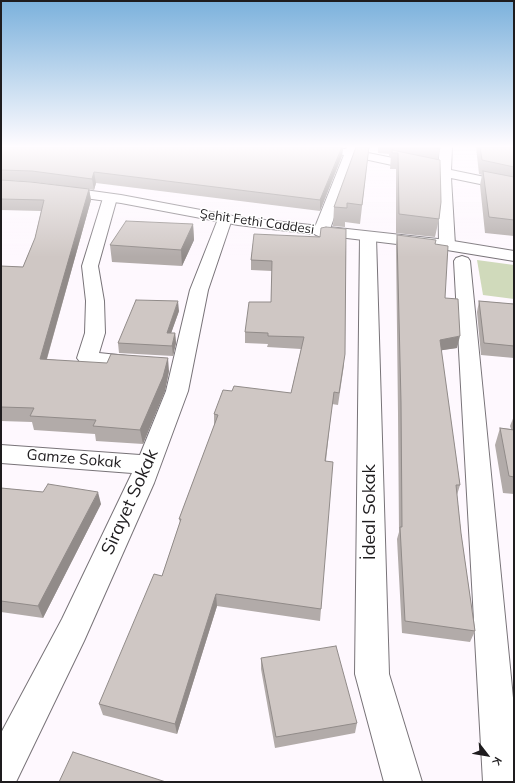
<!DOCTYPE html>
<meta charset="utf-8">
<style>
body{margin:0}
#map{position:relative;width:515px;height:783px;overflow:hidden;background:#fef8fe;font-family:Mulish,sans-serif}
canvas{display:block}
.frame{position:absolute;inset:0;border:2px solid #1e1c1e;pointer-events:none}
.north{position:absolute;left:467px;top:735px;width:40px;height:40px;-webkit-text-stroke:3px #fff;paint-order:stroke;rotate:121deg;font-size:11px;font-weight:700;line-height:16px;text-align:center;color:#1e1c1e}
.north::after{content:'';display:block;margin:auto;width:14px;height:18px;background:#1e1c1e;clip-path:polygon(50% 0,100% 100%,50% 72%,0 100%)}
</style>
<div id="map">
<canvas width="515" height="783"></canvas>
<div class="frame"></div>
<div class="north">K</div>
</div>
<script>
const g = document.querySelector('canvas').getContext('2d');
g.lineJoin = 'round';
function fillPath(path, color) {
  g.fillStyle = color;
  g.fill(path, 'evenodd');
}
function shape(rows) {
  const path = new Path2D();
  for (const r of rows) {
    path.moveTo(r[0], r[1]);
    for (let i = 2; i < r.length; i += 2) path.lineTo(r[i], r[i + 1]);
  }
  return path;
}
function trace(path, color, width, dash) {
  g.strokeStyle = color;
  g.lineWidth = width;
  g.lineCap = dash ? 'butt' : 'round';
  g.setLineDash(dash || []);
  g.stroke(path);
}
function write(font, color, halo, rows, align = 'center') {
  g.font = font + ' Mulish,sans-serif';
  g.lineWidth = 3;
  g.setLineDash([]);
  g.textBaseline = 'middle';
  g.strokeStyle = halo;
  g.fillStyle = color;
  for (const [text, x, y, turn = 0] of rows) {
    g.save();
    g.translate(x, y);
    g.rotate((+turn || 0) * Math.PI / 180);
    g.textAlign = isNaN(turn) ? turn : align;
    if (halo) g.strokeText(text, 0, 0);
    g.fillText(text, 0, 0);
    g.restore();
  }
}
const green = shape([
 [477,260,514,265,514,299,483,295]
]);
const minor = shape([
 [308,147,346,149,347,147,359,147,358,151,438,167,440,147,452,147,451,170,514,183,514,191,451,178,455,245,453,248,447,250,441,248,439,245,438,175,355,157,329,232,326,235,321,237,316,235,313,232,344,155,314,151,308,147],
 [110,194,115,195,117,198,98,266,104,301,105,333,99,353,146,358,149,362,146,366,139,368,87,364,80,362,77,358,85,333,86,301,82,266,103,198,105,195,110,194],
 [225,215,230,216,232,219,208,290,188,391,154,483,84,641,16,782,1,782,1,733,62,619,132,473,1,463,1,445,140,455,166,391,190,290,218,219,220,216,225,215],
 [368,232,373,234,376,237,389,674,422,782,384,782,355,674,360,237,363,234,368,232],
 [462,256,468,258,470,261,514,708,514,782,483,782,454,261,456,258,462,256]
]);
const tertiary = shape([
 [1,181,34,183,121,195,238,217,447,240,514,251,514,261,447,250,238,225,121,203,34,191,1,189,1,181]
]);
const wall = shape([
 [1,147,345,147,343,147,342,156,320,211,96,183,94,190,34,182,7,180,89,189,91,200,47,359,169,371,165,391,143,444,96,441,95,434,34,430,32,422,1,421,1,266,23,267,35,238,41,211,1,210],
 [369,147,360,224,345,222,345,227,333,226,334,207],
 [378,147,440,147,438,159,439,219,435,237,396,233,396,169,390,169,391,156,389,156,389,154,378,153],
 [476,147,514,147,514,236,485,233,480,185,482,175,479,174],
 [193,224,194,240,182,266,112,262,110,245],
 [254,234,344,365,338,405,332,404,326,461,321,609,320,621,217,606,177,734,103,715,99,704,162,576,180,522,179,519,214,426,214,414,232,391,291,393,301,349,267,347,268,344,245,343,245,332,271,302,272,271,251,270,251,260],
 [397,235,435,244,445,298,457,348,441,350,460,485,457,495,461,533,475,631,470,642,402,633,397,539,399,532,398,414,396,245],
 [479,301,514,304,514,358,481,355,477,312],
 [179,311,171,333,175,333,176,343,173,356,119,353,118,343],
 [514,416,514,494,503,493,495,445,500,428,511,429,510,426],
 [1,488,43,492,101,504,43,618,1,612],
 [261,658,357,723,355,733,275,748,261,669]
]);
const shadedWall = shape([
 [343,147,342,156,320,211,320,200],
 [94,172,96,183,94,190,92,179],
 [89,189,91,200,43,372,40,359],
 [193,224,194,240,182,266,181,250],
 [178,301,179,311,168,342,167,333],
 [175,333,176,343,173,356,172,346],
 [460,336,457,348,437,351,440,340],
 [168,358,169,371,165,391,143,444,140,430],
 [98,492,101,504,43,618,38,606],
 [216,594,217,606,177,734,175,724]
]);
const building = shape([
 [1,147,342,147,320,200,94,172,92,179,32,171,1,170,1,147],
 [356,147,369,147,362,205,347,203,347,208,334,207,356,147],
 [432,147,440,147,440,149,432,147],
 [480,147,514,147,514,167,482,160,480,147],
 [392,150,440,160,441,202,439,219,399,214,398,153,392,153,392,150],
 [483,171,514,177,514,220,489,217,483,171],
 [1,180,31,182,89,189,40,359,107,363,111,354,168,358,163,377,140,430,93,426,96,420,30,416,34,408,1,407,1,266,23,267,35,238,44,200,1,199,1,180],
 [126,221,193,224,181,250,110,245,126,221],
 [326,227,346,229,345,354,339,393,334,392,325,461,333,462,321,609,216,594,175,724,99,704,154,574,162,576,181,519,179,519,218,415,214,414,223,390,232,391,234,386,291,393,304,337,268,336,268,333,245,332,249,302,271,302,272,261,251,260,254,234,320,237,321,228,326,227],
 [397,235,436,240,435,244,448,246,445,298,458,299,460,336,440,340,460,485,456,485,461,533,475,631,405,621,400,527,402,527,401,402,397,235],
 [136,300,178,301,167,333,175,333,172,346,118,343,136,300],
 [479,301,514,304,514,346,484,343,479,301],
 [500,428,514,430,514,477,509,476,500,428],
 [48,484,98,492,38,606,1,601,1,488,43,492,48,484],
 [336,646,357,723,276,737,261,658,336,646],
 [73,752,166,782,59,782,73,752]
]);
const farStreetnames = [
 ["Şehit Fethi Caddesi",257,222,8]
];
const streetNames = [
 ["Gamze Sokak",74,459,5]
];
const nearStreetnames = [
 ["Sirayet Sokak",130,502,-66],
 ["İdeal Sokak",370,512,-90]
];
fillPath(green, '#d0dabb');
trace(minor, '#787378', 2);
trace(tertiary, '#787378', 2);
fillPath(minor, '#fff');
fillPath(tertiary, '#fff');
fillPath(wall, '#b2aba9');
fillPath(shadedWall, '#918b89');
fillPath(building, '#cfc7c4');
trace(building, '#918b89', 1);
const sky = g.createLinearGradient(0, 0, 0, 257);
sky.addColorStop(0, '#7bb1dc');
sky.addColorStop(0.57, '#fffcff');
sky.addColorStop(1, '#fffcff00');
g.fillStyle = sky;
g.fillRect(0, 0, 515, 257);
write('13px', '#1e1c1e', '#fff', farStreetnames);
write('15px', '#1e1c1e', '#fff', streetNames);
write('18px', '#1e1c1e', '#fff', nearStreetnames);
</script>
